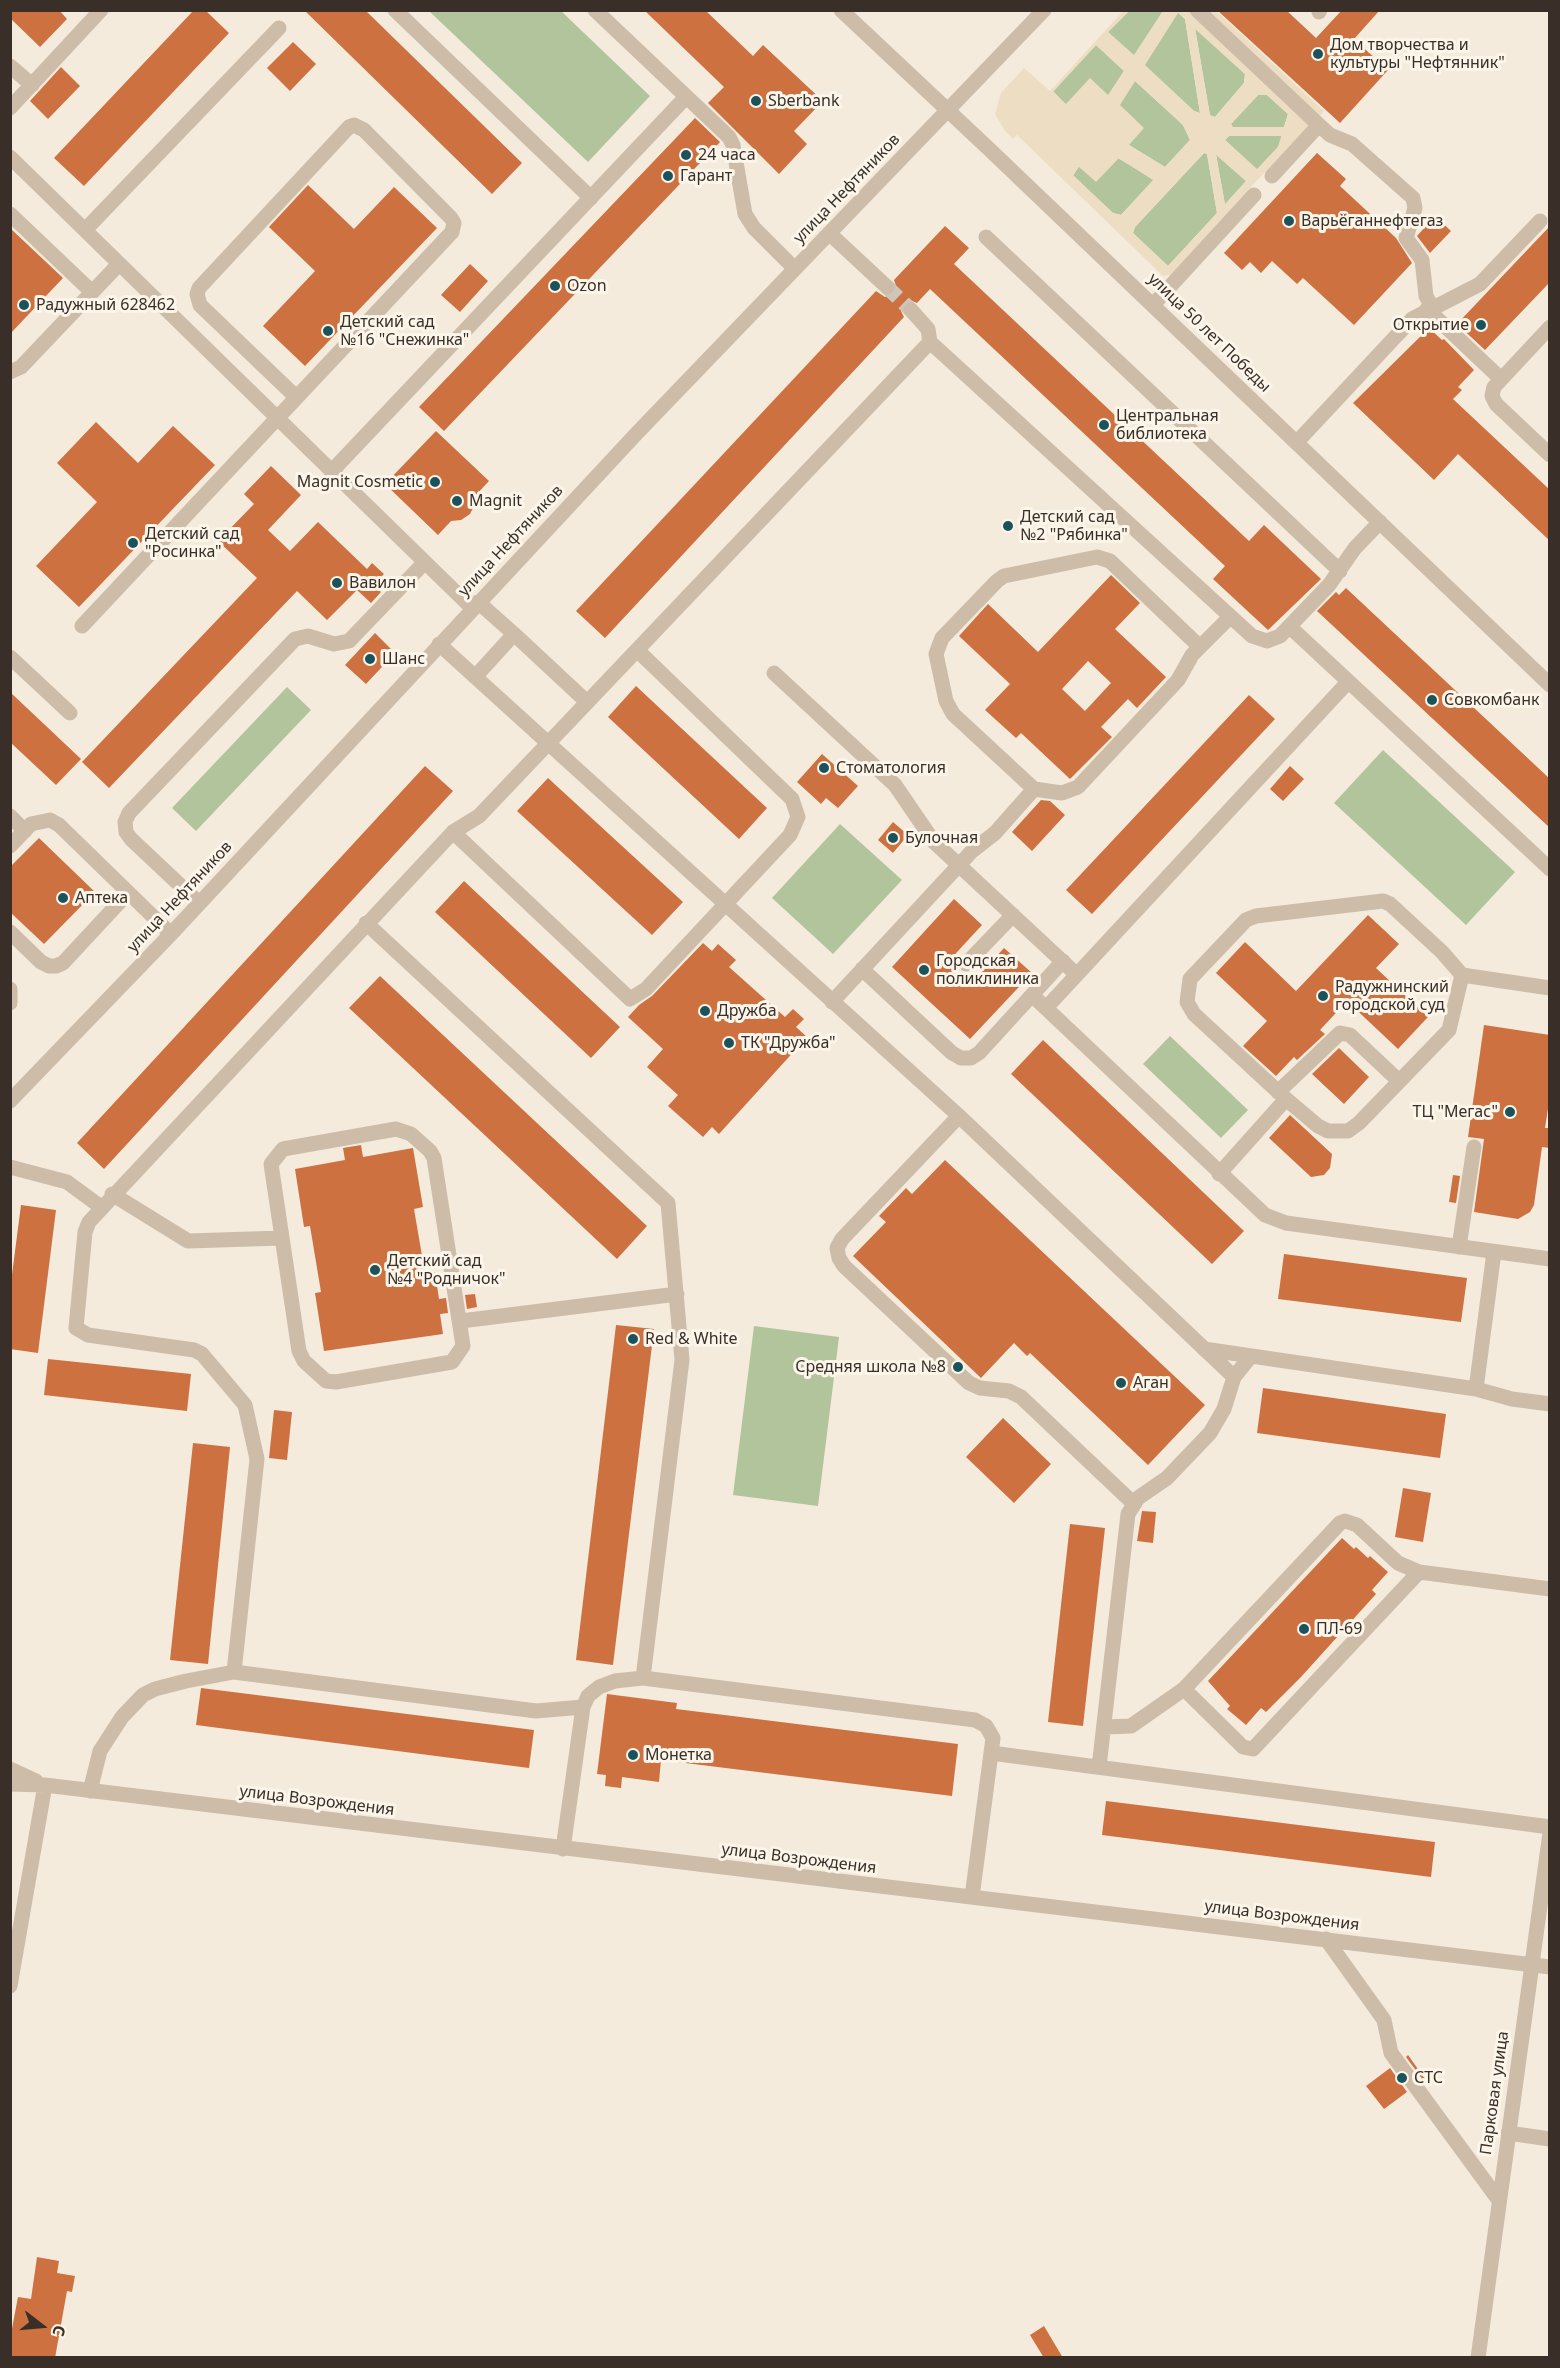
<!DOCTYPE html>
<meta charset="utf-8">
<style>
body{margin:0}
#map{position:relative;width:1560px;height:2368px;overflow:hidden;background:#f4ebdd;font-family:"Noto Sans",sans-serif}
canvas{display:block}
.frame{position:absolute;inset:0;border:12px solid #392f28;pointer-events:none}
.north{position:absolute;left:12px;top:2296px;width:60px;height:60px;-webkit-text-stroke:4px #fbf5ea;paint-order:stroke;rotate:106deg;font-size:16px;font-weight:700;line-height:24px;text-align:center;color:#392f28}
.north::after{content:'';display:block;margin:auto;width:21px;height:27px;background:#392f28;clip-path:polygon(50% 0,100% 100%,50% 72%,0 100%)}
</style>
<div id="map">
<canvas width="1560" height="2368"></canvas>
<div class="frame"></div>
<div class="north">С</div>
</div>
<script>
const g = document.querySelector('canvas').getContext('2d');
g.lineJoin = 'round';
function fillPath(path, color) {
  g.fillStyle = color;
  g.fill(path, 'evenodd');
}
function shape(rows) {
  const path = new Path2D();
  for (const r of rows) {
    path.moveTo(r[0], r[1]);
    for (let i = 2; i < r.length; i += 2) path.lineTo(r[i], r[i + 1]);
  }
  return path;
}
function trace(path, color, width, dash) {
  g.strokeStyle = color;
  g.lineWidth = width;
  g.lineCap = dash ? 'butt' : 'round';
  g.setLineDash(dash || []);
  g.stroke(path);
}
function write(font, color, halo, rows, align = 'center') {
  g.font = font + ' "Noto Sans",sans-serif';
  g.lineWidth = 6;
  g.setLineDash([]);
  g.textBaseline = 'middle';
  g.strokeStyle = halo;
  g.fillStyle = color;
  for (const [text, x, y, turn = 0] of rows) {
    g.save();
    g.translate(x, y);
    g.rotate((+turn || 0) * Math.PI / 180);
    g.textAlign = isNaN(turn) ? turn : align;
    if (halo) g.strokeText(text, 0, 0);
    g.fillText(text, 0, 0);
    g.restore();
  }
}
const green = shape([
 [429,11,561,11,650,96,588,162],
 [1129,11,1163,11,1134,56,1108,32],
 [1178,12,1185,19,1200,113,1194,111,1144,65],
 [1195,28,1245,74,1244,83,1215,117,1210,116],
 [1096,45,1124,71,1108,96,1065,104,1053,91],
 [1135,81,1183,125,1190,140,1165,167,1129,145,1119,105],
 [1258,95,1267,95,1288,114,1284,127,1232,127,1231,124],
 [1229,136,1282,136,1278,147,1257,170,1225,140],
 [1204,153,1207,154,1217,213,1168,266,1133,233,1135,227],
 [1216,154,1246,181,1225,205],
 [1118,158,1154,180,1121,215,1113,213,1073,176,1078,167],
 [287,687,311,710,196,831,172,808],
 [1383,750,1515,872,1466,925,1334,803],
 [840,824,902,880,833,954,772,898],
 [1170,1036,1248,1110,1221,1138,1143,1064],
 [754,1326,839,1337,818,1506,733,1495]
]);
const plaza = shape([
 [1124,10,1129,11,1108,32,1134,55,1163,11,1216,11,1324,111,1267,174,1265,172,1251,187,1253,190,1175,274,1163,276,1017,135,1013,139,1005,131,995,114,1001,93,1024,68,1050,91],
 [1178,13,1185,19,1200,113,1194,111,1145,65],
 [1195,29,1245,74,1244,83,1215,117,1210,115],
 [1096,45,1124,71,1108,95,1090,78,1066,104,1053,92],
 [1135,81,1183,125,1190,140,1165,167,1129,145,1144,128,1120,105],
 [1258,95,1267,95,1288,114,1284,127,1233,127,1231,124],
 [1229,136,1281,136,1281,137,1278,147,1257,169,1225,140],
 [1204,153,1207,154,1217,213,1168,266,1133,233,1135,227],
 [1216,155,1246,181,1225,204],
 [1119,158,1153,180,1121,215,1113,213,1073,175,1079,167,1096,182]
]);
const building = shape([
 [10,10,59,10,67,19,40,47,10,18],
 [194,10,205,10,229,33,84,186,54,158],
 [304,10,365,10,522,163,492,194],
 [644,10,705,10,753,56,763,45,823,101,794,131,807,144,779,174,708,103,724,87],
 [1217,10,1286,10,1316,38,1342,10,1380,10,1354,39,1388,70,1340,123],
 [293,42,316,64,290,91,267,68],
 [61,67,80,86,48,119,30,101],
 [695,118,720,142,444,431,419,407],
 [1317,153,1346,179,1340,186,1396,238,1412,263,1354,325,1303,278,1297,284,1272,261,1261,273,1250,262,1242,270,1224,253],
 [308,185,354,229,394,187,437,228,305,366,263,326,315,271,269,227],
 [1435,216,1451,231,1430,253,1417,236],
 [945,226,969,248,954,264,1249,541,1264,525,1321,579,1268,630,1213,579,1225,566,930,289,917,303,910,300,904,303,901,311,904,317,605,638,576,611,876,291,885,297,894,294,897,289,894,280],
 [1550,226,1550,282,1485,350,1457,324],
 [10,228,63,278,10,334],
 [470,264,488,281,460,312,441,295],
 [1429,328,1442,340,1444,339,1474,370,1458,387,1462,390,1453,399,1550,490,1550,541,1458,454,1434,480,1353,403],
 [96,422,138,463,173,426,215,465,79,607,36,566,97,502,57,463],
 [436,431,489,481,475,496,474,506,470,514,461,520,451,521,438,535,385,484],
 [271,466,301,495,268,530,290,551,318,522,367,569,372,563,384,574,373,585,381,592,371,603,357,590,327,620,297,591,109,788,82,762,257,578,218,541,254,504,244,494],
 [1111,575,1140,603,1115,629,1166,677,1137,708,1128,699,1101,727,1112,737,1070,779,1021,733,1016,738,985,710,1010,684,959,636,988,604,1038,652],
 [1088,661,1111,683,1085,711,1062,689],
 [1346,588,1550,779,1550,828,1317,611,1336,592,1339,595],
 [375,633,395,653,366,684,345,665],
 [636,686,767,808,739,839,608,717],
 [10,692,81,759,56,785,10,742],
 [1249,695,1275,719,1092,914,1066,890],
 [822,754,858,786,838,808,826,798,821,804,797,782],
 [425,766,453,791,104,1169,77,1143],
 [1290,766,1304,779,1283,801,1270,789],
 [548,778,683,902,652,935,517,811],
 [1041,800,1050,801,1065,815,1032,851,1012,832],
 [893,822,908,835,893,853,878,840],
 [39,838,95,892,44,944,10,912,10,867],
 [464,881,620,1027,591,1058,435,912],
 [954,899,982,925,946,964,970,985,1004,948,1032,973,970,1039,892,967],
 [1368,915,1399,944,1376,968,1428,1017,1398,1049,1347,1001,1320,1030,1325,1034,1297,1060,1294,1057,1276,1076,1243,1046,1267,1021,1216,973,1245,942,1296,991],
 [703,943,712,951,718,944,736,960,729,967,785,1017,793,1009,804,1019,796,1027,807,1037,719,1134,712,1127,703,1137,668,1106,678,1095,647,1067,663,1049,628,1017,639,1005,652,996],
 [380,976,647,1226,617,1259,349,1008],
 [1484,1025,1550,1035,1550,1096,1545,1128,1550,1128,1550,1148,1542,1147,1534,1205,1530,1212,1518,1219,1474,1212,1484,1139,1468,1137],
 [1043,1040,1244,1231,1212,1264,1011,1074],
 [1339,1048,1369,1077,1344,1104,1312,1074],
 [1290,1115,1332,1154,1330,1168,1324,1175,1311,1177,1269,1138],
 [361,1145,363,1157,413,1148,423,1207,414,1209,425,1273,435,1272,439,1299,446,1298,448,1313,440,1314,443,1334,324,1351,315,1293,321,1292,310,1226,304,1227,295,1169,345,1160,343,1148],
 [945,1160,1205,1405,1148,1465,1030,1353,1027,1356,1014,1343,981,1378,853,1256,886,1222,879,1216,906,1188,912,1194],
 [1453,1175,1460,1176,1456,1203,1449,1202],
 [21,1205,56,1210,38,1353,10,1349,10,1290],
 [1284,1254,1467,1278,1461,1322,1278,1299],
 [475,1294,477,1307,467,1309,465,1295],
 [616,1325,654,1329,613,1665,576,1660],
 [48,1359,191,1374,187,1411,44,1395],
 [1263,1388,1446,1414,1440,1458,1257,1433],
 [274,1410,292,1412,287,1460,269,1458],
 [1003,1418,1051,1464,1014,1503,966,1457],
 [193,1443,230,1447,208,1664,170,1660],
 [1403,1488,1431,1493,1423,1542,1395,1537],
 [1142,1511,1156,1512,1153,1543,1137,1541],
 [1070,1524,1105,1528,1083,1726,1048,1722],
 [1342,1538,1354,1549,1356,1547,1368,1558,1370,1556,1388,1572,1372,1590,1376,1594,1301,1677,1266,1712,1261,1708,1246,1725,1227,1709,1230,1706,1208,1681],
 [201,1688,534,1730,529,1768,196,1725],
 [607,1694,677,1703,676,1709,958,1744,952,1796,661,1760,659,1782,622,1777,621,1788,605,1786,606,1775,597,1774],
 [1106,1801,1435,1842,1431,1877,1102,1835],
 [1408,2055,1425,2079,1423,2080,1406,2057],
 [1390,2068,1407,2092,1384,2109,1366,2086],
 [37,2257,59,2261,57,2273,75,2276,72,2292,67,2291,55,2358,10,2358,10,2339,18,2297,31,2299],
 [1044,2326,1063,2358,1044,2358,1030,2335]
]);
const minorTunnel = shape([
 [887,287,911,310]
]);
const minor = shape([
 [395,10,591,198],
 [595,10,729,137,733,145,745,214,754,228,795,269],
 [841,10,989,149,1550,685],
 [1197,10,1319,125,1330,135,1352,144,1413,198,1415,208,1406,238,1422,260,1426,296,1432,307],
 [1319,12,1320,10],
 [10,66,32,85],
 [10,108,101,10],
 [10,157,472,608],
 [1272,176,1319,125],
 [10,214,92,292],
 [85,230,279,28],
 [829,233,887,287],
 [986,237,1340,571],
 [1153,305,1254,195],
 [1427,309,1501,379],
 [911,310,928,329,930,342,1252,636,1267,641,1280,636,1329,585,1355,548,1380,522],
 [1550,327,1494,387,1492,396,1496,404,1550,455],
 [10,372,21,367,119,264],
 [1297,442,1412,319,1480,284,1540,221],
 [331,472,686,97],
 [478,602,514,634],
 [82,626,452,232,454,223,451,218,364,130,354,125,349,127,199,288,197,294,200,305,296,397],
 [1290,627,1550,869],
 [439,644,959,1116,1234,1377],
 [1200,647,1110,561,1097,557,1004,576,997,581,942,638,936,654,946,701,953,714,1034,789,1062,793,1078,787,1178,680,1192,655,1229,618],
 [10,657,70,713],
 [774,673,895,785,934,842,1076,974],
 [475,677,514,634,587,702],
 [10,816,25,831],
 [453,832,630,999,646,989,790,835,798,817,792,799,637,650],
 [10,846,31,824,50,820,59,825,171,934],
 [199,903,131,839,126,832,125,822,129,813,295,639,308,636,334,644,349,641,424,563],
 [366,923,668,1203,682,1360,643,1678,615,1681,599,1687,588,1696,583,1707,563,1849],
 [10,932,41,962,49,966,56,966,63,963,128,893],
 [966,964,1013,915],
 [862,969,952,1053,961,1058,971,1058,979,1053,1063,961],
 [10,989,10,1003],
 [1032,995,1265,1215,1286,1223,1550,1259],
 [832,1002,972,851,995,833,1034,789],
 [1046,1008,1348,682],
 [1278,1092,1340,1033,1350,1035,1399,1081],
 [1286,1099,1194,1014,1187,1002,1190,979,1246,920,1256,916,1383,901,1390,904,1442,952,1462,975,1550,988],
 [10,1101,171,934,637,433,1044,10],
 [959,1116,842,1239,837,1248,839,1258,844,1266,969,1383,980,1388,1009,1391,1021,1397,1133,1503],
 [396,1129,411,1134,430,1151,434,1158,463,1346,452,1362,336,1382,326,1381,304,1361,299,1351,271,1164,283,1149,396,1129],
 [10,1167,67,1182,101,1207],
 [1219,1174,1286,1099,1318,1126,1328,1131,1348,1131,1359,1123,1449,1030,1462,975],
 [112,1194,188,1241,282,1238],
 [1459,1247,1474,1147],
 [461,1321,677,1294],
 [1204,1349,1476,1389,1512,1399,1550,1404],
 [1476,1389,1494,1252],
 [234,1672,536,1711,583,1707],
 [643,1678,975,1720,986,1726,993,1738,972,1897],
 [1184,1689,1340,1523,1345,1521,1357,1525,1398,1563,1419,1572,1550,1589],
 [1104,1727,1131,1726,1184,1689,1243,1747,1253,1749,1419,1572],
 [991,1753,1550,1827],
 [1099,1767,1128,1514,1138,1498,1167,1478,1210,1433,1224,1409,1234,1377,1251,1356],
 [10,1769,36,1781],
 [10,1784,45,1785,1550,1967],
 [90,1791,100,1751,122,1717,143,1695,155,1689,186,1681,234,1672,257,1459,245,1405,202,1354,194,1350,88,1335,76,1328,85,1232,89,1222,453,832,479,816,930,342],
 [1326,1939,1384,2020,1391,2053,1498,2199],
 [10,1986,45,1785],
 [1508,2133,1550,2139],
 [1478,2358,1550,1833]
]);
const markers = [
 [1318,54,6,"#1b535d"],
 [756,101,6,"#1b535d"],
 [686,155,6,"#1b535d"],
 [668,176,6,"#1b535d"],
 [1289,221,6,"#1b535d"],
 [555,286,6,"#1b535d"],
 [24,305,6,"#1b535d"],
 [1481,325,6,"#1b535d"],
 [328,331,6,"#1b535d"],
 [1104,425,6,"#1b535d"],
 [435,482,6,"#1b535d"],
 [457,501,6,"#1b535d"],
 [1008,526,6,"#1b535d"],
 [133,543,6,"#1b535d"],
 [337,583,6,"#1b535d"],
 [370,659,6,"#1b535d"],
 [1432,700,6,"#1b535d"],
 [824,768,6,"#1b535d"],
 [893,838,6,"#1b535d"],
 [63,898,6,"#1b535d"],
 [924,970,6,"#1b535d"],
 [1323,996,6,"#1b535d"],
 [705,1011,6,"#1b535d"],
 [729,1043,6,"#1b535d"],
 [1510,1112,6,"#1b535d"],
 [375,1270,6,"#1b535d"],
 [633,1339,6,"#1b535d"],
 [958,1367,6,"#1b535d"],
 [1121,1383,6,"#1b535d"],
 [1304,1629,6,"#1b535d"],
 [633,1755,6,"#1b535d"],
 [1402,2078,6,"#1b535d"]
];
const poiNames = [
 ["Дом творчества и",1330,45],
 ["культуры \"Нефтянник\"",1330,63],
 ["Sberbank",768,101],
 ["24 часа",698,155],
 ["Гарант",680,176],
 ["Варьёганнефтегаз",1301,221],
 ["Ozon",567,286],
 ["Радужный 628462",36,305],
 ["Детский сад",340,322],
 ["№16 \"Снежинка\"",340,340],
 ["Открытие",1469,325,"right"],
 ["Центральная",1116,416],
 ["библиотека",1116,434],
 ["Magnit Cosmetic",423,482,"right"],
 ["Magnit",469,501],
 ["Детский сад",1020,517],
 ["№2 \"Рябинка\"",1020,535],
 ["Детский сад",145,534],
 ["\"Росинка\"",145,552],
 ["Вавилон",349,583],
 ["Шанс",382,659],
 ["Совкомбанк",1444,700],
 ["Стоматология",836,768],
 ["Булочная",905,838],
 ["Аптека",75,898],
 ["Городская",936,961],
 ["поликлиника",936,979],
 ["Радужнинский",1335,987],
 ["городской суд",1335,1005],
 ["Дружба",717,1011],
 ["ТК \"Дружба\"",741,1043],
 ["ТЦ \"Мегас\"",1498,1112,"right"],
 ["Детский сад",387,1261],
 ["№4 \"Родничок\"",387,1279],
 ["Red & White",645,1339],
 ["Средняя школа №8",946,1367,"right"],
 ["Аган",1133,1383],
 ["ПЛ-69",1316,1629],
 ["Монетка",645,1755],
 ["СТС",1414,2078]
];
const streetNames = [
 ["улица Нефтяников",847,189,-46],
 ["улица 50 лет Победы",1209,333,44],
 ["улица Нефтяников",511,541,-47],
 ["улица Нефтяников",180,897,-47],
 ["улица Возрождения",317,1801,7],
 ["улица Возрождения",799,1859,7],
 ["улица Возрождения",1282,1916,7],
 ["Парковая улица",1495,2093,-82]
];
fillPath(green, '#b2c49b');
fillPath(plaza, '#eddec3');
fillPath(building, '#cd7141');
trace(minorTunnel, '#cfc5b9', 15, [15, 8]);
trace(minor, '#cdbca8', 15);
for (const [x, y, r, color] of markers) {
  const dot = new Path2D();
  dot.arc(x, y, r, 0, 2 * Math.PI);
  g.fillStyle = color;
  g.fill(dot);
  trace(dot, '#fbf5ea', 2);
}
write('16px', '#392f28', '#fbf5ea', poiNames, 'left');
write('16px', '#392f28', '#fbf5ea', streetNames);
</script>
